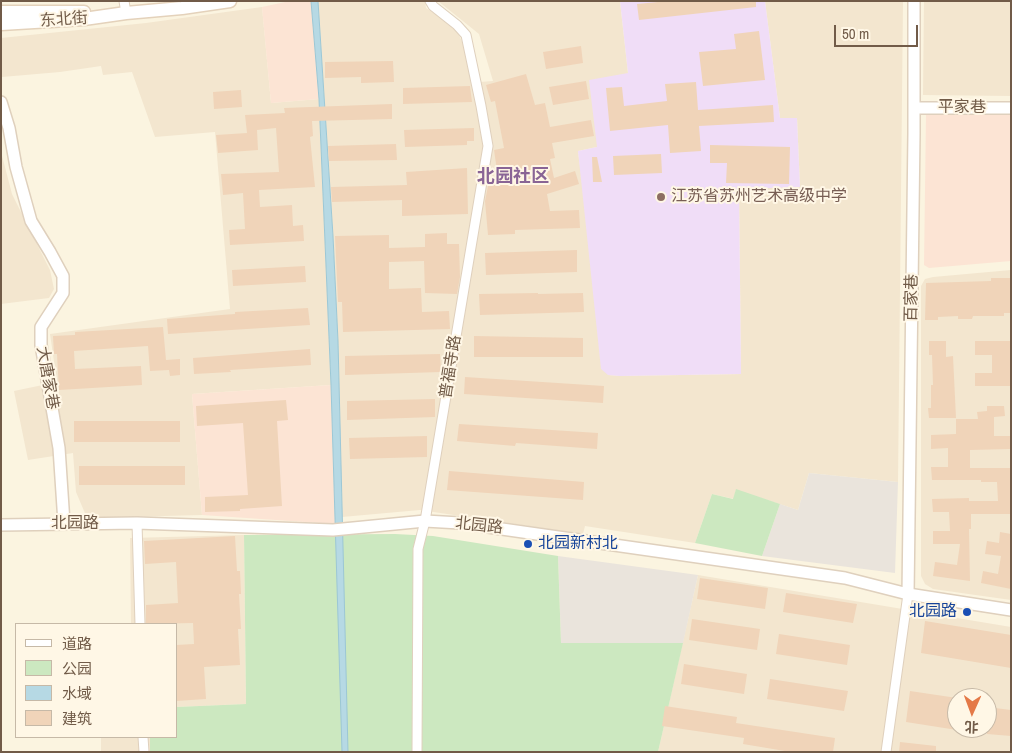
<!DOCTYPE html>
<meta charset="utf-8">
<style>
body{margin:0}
#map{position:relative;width:1012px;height:753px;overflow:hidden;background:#fbf4e0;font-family:"Archivo Narrow","Noto Sans SC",sans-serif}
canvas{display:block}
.frame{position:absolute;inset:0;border:2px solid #715b48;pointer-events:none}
.legend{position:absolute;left:15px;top:623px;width:162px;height:115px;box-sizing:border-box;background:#fff7e6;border:1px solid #c6b9a7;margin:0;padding:6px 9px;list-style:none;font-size:15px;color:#715b48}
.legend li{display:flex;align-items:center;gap:10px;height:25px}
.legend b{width:25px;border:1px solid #c6b9a7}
.north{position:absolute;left:947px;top:688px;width:50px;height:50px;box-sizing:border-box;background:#fff7e6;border:1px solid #c6b9a7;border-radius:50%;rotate:182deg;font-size:14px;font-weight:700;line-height:20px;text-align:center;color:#715b48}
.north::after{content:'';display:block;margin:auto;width:18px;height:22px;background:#e47947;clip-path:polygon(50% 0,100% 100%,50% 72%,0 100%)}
.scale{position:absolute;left:834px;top:25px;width:84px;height:22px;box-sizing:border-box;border:2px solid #715b48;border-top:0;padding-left:6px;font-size:15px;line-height:18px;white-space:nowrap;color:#715b48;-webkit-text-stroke:4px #fff7e6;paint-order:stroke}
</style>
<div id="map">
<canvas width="1012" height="753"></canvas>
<div class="frame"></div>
<ul class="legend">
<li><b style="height:6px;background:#fff"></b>道路</li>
<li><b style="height:14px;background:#cce8c0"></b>公园</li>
<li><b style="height:14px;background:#b6d9e4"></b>水域</li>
<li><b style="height:14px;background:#f0d4b9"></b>建筑</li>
</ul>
<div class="north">北</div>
<div class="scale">50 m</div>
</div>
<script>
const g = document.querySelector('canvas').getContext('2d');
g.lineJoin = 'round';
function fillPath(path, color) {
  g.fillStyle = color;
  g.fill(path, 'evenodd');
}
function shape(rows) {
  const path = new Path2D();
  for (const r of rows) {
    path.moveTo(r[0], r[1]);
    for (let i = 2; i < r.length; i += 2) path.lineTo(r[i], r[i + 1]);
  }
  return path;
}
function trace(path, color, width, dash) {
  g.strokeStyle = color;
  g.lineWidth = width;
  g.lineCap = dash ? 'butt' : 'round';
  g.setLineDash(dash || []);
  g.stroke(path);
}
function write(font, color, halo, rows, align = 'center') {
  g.font = font + ' "Archivo Narrow","Noto Sans SC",sans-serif';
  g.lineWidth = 4;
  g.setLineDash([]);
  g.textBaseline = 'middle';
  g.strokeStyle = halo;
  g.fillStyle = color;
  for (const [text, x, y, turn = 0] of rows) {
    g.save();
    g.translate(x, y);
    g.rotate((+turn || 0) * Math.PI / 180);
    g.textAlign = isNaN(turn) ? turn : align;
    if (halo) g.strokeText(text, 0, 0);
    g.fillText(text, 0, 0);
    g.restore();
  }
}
const residential = shape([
 [318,1,425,1,426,8,455,26,480,82,493,81,479,34,438,1,620,1,628,73,597,147,578,151,608,375,620,376,741,374,739,188,800,187,797,118,780,118,765,1,903,1,898,482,809,473,798,510,736,490,734,499,712,494,695,543,585,526,583,534,420,510,342,517,338,341,333,236],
 [924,1,1011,1,1011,96,923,95],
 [262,7,271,103,319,99,331,385,192,394,202,515,87,518,76,492,73,453,28,460,14,391,57,382,50,334,230,309,215,132,155,137,132,72,103,75,101,66,60,72,2,77,1,38,146,23],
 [1,152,12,194,50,270,54,289,49,298,1,304],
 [1011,270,1011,600,933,589,925,584,921,576,921,286,925,279,933,277],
 [244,535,246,704,176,707,176,624,131,624,130,538],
 [698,575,1011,627,1011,752,658,752],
 [957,698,987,698,987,728,957,728],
 [101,737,150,737,150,752,101,752]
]);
const commercial = shape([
 [290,1,311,1,319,99,271,103,262,7],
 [1011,113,1011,261,929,268,924,265,926,114],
 [331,385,335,524,202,515,192,394]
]);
const industrial = shape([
 [809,473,898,482,895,573,762,556,780,504,798,510],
 [558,556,698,575,683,643,561,643]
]);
const education = shape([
 [620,1,765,1,780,118,797,118,800,187,739,189,741,374,620,376,608,375,601,369,578,151,597,147,589,80,628,73]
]);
const green = shape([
 [736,489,780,504,762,556,695,543,712,494,733,499],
 [395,534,433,536,558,556,561,643,683,643,658,752,150,752,150,737,176,737,176,707,246,704,244,535]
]);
const water = shape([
 [311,1,318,1,333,236,338,341,348,752,342,752,331,385,319,99,311,1]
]);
const building = shape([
 [668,1,756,1,756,7,639,20,637,4],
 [759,31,765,80,703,86,699,52,736,49,734,34],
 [581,46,583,63,546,69,543,52],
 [393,61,394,82,361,83,361,77,325,78,325,62],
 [526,74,535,105,545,103,550,127,591,120,594,136,552,143,555,158,550,159,554,178,575,171,579,184,547,194,550,211,579,210,580,228,515,230,515,234,488,235,485,201,488,186,499,184,494,150,504,148,495,101,491,102,486,85],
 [586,81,589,99,553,105,549,87],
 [696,82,698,110,773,105,774,122,699,126,701,151,670,153,668,125,610,131,606,88,622,87,624,106,667,101,665,84],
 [470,86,472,102,403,104,403,88],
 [241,90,242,107,214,109,213,92],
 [392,104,392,119,312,121,313,136,310,137,315,187,259,190,260,207,292,205,293,226,303,225,304,241,230,245,229,230,245,229,243,193,223,195,221,174,279,172,276,128,257,130,258,150,218,153,216,135,247,133,245,115,285,113,284,108],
 [474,128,474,141,467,141,467,145,405,147,404,130],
 [396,144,397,160,329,161,328,146],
 [710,145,790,147,789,184,726,183,727,163,710,163],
 [661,154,662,173,614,175,613,156],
 [592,157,597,157,602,182,593,182],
 [467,168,468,214,402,216,402,200,332,202,331,187,407,185,406,172],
 [447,233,447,244,459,244,460,277,457,294,425,293,424,261,389,262,389,289,421,288,422,312,449,311,450,329,343,332,342,302,338,302,335,236,389,235,389,248,425,247,425,234],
 [577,250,577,272,486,275,485,253],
 [305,266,306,282,233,286,232,270],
 [991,278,1011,278,1011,313,1004,313,1004,316,973,316,972,319,958,319,958,316,938,317,938,320,925,320,926,283,991,281],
 [538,293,538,294,583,293,584,312,480,315,479,294],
 [308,308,310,325,168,334,167,319,235,314,235,312],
 [163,327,166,360,180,359,180,375,170,376,169,370,150,371,148,346,74,351,75,369,141,366,142,385,59,390,57,354,54,354,53,336,75,335,75,332],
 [474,336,583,338,583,357,474,357],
 [929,341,946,341,946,357,953,356,956,418,929,418,928,408,931,408,931,385,933,385,932,355,929,355],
 [975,341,1011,341,1011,386,975,386,975,373,992,373,992,355,975,355],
 [310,349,311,365,230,370,231,372,194,374,193,358],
 [440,354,441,372,345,375,345,356],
 [465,377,604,386,603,403,464,394],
 [435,399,435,417,347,420,347,401],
 [286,400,288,420,277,421,282,506,240,509,240,511,205,512,205,497,248,495,243,423,197,426,196,406],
 [987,406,1004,406,1005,416,994,417,994,436,1011,436,1011,449,970,450,970,468,1011,468,1011,514,971,514,971,529,969,529,970,581,933,576,935,562,957,565,960,544,933,544,933,531,950,531,949,512,933,512,932,499,969,498,969,501,998,501,997,482,981,482,981,480,932,480,931,467,948,467,948,448,931,449,931,435,956,434,956,419,978,419,977,412,987,411],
 [74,421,180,421,180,442,74,442],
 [459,424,598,433,597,449,516,443,515,446,457,441],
 [427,436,427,457,350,459,349,438],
 [79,466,185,466,185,485,79,485],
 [449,471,584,482,583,500,447,490],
 [1000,532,1011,534,1011,589,981,583,983,571,998,574,1001,556,985,554,987,541,999,543],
 [235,536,237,571,240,571,241,594,239,594,241,629,238,629,240,665,204,667,206,699,176,701,176,645,194,644,193,623,146,624,146,605,178,603,176,562,145,564,144,541],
 [700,578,768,588,765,609,697,599],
 [786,593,857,604,853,623,783,612],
 [692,619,760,629,757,650,689,640],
 [925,621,1011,635,1011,668,921,653],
 [779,634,850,645,847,665,776,654],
 [684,664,747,674,744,694,681,684],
 [770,679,848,691,844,711,767,699],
 [910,691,957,698,957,730,906,722],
 [665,706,737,717,736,723,835,738,833,752,791,752,743,744,744,738,662,726],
 [987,707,1011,710,1011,736,987,734],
 [900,742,936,746,936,752,899,752]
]);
const minor = shape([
 [124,1,126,13],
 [137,523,140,624],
 [143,737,144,752],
 [417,752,418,549,425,521,488,146,481,106,466,35,457,25,433,6,430,1],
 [886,752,908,594]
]);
const tertiary = shape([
 [1,102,9,128,16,167,31,221,50,252,63,276,63,293,41,327,41,345,59,448,64,523],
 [914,108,1011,108],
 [1,525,137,523,333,530,425,521,460,523,845,578,908,594,1011,610],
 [908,594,914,133,914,1]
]);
const secondary = shape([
 [1,12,84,12],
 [1,24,84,19,126,13,182,8,230,1]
]);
const markers = [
 [661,197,5,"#8d6e63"],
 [528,544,5,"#1a4fb4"],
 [967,612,5,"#1a4fb4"]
];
const streetNames = [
 ["东北街",64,20,-4],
 ["平家巷",962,108],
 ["百家巷",912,298,-89],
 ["普福寺路",451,367,-81],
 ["大唐家巷",47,378,80],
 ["北园路",75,524],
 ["北园路",479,526,6]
];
const educationNames = [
 ["江苏省苏州艺术高级中学",671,197]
];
const transitNames = [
 ["北园新村北",538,544],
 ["北园路",957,612,"right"]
];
const neighbourhoodNames = [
 ["北园社区",513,177]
];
fillPath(residential, '#f3e6cf');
fillPath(commercial, '#fce4d4');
fillPath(industrial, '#eae4dc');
fillPath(education, '#f0ddf7');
fillPath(green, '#cce8c0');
fillPath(water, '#b6d9e4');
trace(water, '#9cc7d5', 1);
fillPath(building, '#f0d4b9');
trace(minor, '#dfd0bd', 11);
trace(tertiary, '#dfd0bd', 14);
trace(secondary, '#e4d2bb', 15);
trace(minor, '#fff', 9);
trace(tertiary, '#fff', 11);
trace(secondary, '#fff', 12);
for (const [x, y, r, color] of markers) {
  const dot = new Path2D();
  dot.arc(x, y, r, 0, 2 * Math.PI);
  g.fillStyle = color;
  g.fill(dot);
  trace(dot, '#fff7e6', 2);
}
write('16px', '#715b48', '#fff7e6', streetNames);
write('16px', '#785e54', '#fff7e6', educationNames, 'left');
write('16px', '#164399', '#fff7e6', transitNames, 'left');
write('bold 18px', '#896495', '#fff7e6', neighbourhoodNames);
</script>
